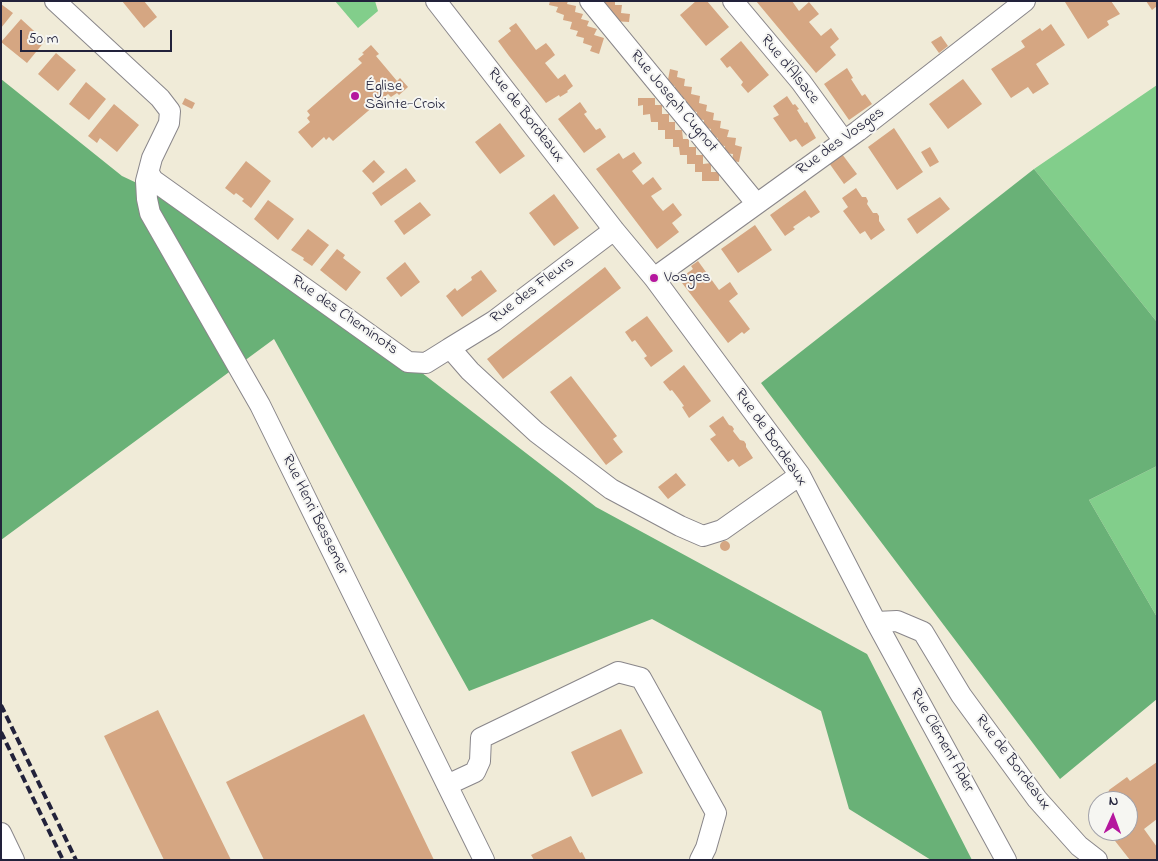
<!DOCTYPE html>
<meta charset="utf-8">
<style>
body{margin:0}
#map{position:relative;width:1158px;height:861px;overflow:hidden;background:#f0ebd8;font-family:"Indie Flower",sans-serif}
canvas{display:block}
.frame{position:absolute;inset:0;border:2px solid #22223b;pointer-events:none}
.north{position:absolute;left:1088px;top:791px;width:50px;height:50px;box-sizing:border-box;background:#f6f6f2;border:1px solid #a1a1a9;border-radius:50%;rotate:2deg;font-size:14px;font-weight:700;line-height:20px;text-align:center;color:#22223b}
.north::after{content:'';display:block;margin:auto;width:18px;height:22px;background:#b5179e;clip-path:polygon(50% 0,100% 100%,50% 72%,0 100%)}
.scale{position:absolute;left:20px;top:30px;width:152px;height:22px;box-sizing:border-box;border:2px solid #22223b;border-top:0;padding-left:6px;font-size:15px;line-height:18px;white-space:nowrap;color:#22223b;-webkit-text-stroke:4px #f6f6f2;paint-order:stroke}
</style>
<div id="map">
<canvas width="1158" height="861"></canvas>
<div class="frame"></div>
<div class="north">N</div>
<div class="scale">50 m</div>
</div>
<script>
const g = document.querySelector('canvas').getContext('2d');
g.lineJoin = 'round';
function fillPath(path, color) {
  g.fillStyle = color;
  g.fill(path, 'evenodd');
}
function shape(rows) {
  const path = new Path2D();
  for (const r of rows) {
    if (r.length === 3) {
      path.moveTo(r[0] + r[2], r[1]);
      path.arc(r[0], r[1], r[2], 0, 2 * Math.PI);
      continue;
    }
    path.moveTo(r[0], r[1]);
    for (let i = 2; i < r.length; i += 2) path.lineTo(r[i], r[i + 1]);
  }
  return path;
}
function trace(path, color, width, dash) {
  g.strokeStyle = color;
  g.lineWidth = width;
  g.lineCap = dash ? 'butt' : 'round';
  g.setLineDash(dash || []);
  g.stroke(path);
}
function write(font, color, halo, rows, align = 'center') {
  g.font = font + ' "Indie Flower",sans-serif';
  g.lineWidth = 4;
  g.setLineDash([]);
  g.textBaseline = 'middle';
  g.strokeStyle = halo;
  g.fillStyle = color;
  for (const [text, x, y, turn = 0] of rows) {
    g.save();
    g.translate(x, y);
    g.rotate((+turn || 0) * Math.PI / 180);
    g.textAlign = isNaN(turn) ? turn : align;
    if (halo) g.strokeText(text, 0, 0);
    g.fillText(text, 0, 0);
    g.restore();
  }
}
const green = shape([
 [335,1,375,1,378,11,358,28],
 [1157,85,1157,322,1034,169],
 [1157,466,1157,617,1089,500]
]);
const forest = shape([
 [1,79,122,176,158,193,352,319,596,507,867,654,972,860,931,860,849,809,821,711,652,619,469,691,274,339,1,540],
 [1034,169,1157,322,1157,466,1089,500,1157,617,1157,699,1060,779,761,383]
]);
const building = shape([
 [122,1,144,1,157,17,144,28],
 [550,1,568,1,567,4,576,6,575,12,583,14,581,19,589,21,587,26,597,29,594,35,604,38,599,54,590,51,592,46,583,43,584,38,576,36,578,31,570,29,572,22,563,20,564,15,556,12,558,7,549,5],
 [598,1,615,1,615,5,622,5,621,13,630,14,629,22,613,21,614,13,605,13],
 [696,1,707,1,729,27,706,46,680,15],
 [756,1,792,1,799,11,809,2,819,14,809,22,821,36,831,28,839,39,830,47,836,55,816,73],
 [1066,1,1111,1,1120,14,1107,21,1109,25,1088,39,1065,2],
 [1146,1,1157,1,1157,6,1152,10],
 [1,4,13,13,1,28],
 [21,19,45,41,27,63,1,42],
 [516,23,536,50,546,43,551,49,555,55,545,63,558,79,565,74,573,86,567,91,568,92,560,97,559,95,546,103,509,56,498,41,511,31,509,28],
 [1051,24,1065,45,1036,64,1049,84,1033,94,1028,87,1011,98,991,69,1025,47,1021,41,1040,28,1042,31],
 [941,36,948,46,939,53,931,42],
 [741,41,769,75,748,93,741,85,743,82,730,66,727,68,720,59],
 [371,45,379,54,376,56,397,81,400,78,408,87,399,95,397,93,391,97,388,94,333,141,329,137,326,140,324,137,312,148,298,132,310,122,307,118,310,115,307,111,362,63,358,59,364,54,362,53],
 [56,53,76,70,58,91,38,74],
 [847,68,853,78,851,79,862,96,865,94,872,104,849,120,824,84],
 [670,69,678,71,677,77,685,79,684,86,692,87,691,94,700,96,699,103,707,105,706,111,714,113,713,120,721,121,720,128,729,130,727,137,736,138,735,145,742,147,739,162,732,161,733,154,724,153,725,146,717,145,718,138,710,136,711,129,703,127,704,120,696,119,697,112,688,110,689,104,681,103,682,95,674,94,675,86,667,85],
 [963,79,982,104,948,129,929,104],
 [86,82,106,99,89,120,69,104],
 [787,96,793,105,795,104,799,109,797,110,805,123,807,122,816,138,802,147,796,139,790,142,773,118,779,115,773,106],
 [185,98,195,103,192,109,182,104],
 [638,98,655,98,655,105,662,105,662,114,669,114,669,122,675,122,675,130,682,130,683,139,689,139,689,147,696,147,696,155,703,155,703,164,711,163,711,172,719,172,719,181,702,181,702,172,695,172,695,164,687,164,687,155,680,155,679,147,673,147,673,139,665,139,665,130,658,130,658,122,651,122,650,114,643,115,643,105,638,106],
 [580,102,587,112,584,114,596,130,600,128,606,137,584,153,558,119],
 [114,104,139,125,117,152,100,138,97,143,88,136],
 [500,123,525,156,500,174,475,142],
 [894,128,923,172,897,190,868,147],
 [930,147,939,162,930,167,921,152],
 [634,152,642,163,632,171,643,185,653,177,662,189,651,196,657,204,663,211,673,203,682,215,672,223,679,232,657,249,596,169,619,153,623,159],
 [842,154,857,174,844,184,829,163],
 [374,160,385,172,373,183,362,171],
 [246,161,271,181,251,208,242,201,244,199,236,193,234,195,225,188],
 [406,168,416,181,381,206,372,193],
 [856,188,862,197,866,197,868,201,867,204,873,213,877,213,879,216,879,221,885,230,871,240,865,231,860,234,843,211,848,207,842,198],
 [805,190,820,212,811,218,809,216,793,227,795,229,785,236,770,215],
 [554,194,579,228,554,246,529,213],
 [940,197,950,209,917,234,907,219],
 [268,200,294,219,278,240,254,219],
 [420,202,431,215,404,235,394,221],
 [755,225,772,250,738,273,721,249],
 [308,229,329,245,312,266,303,260,304,258,291,250],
 [337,249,345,255,343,258,361,272,346,291,320,270],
 [698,261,719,290,730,282,738,294,729,301,750,329,744,334,742,332,728,343,679,279,693,269,691,266],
 [405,262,420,282,401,297,386,278],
 [605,267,621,288,503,379,487,359],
 [481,270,497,291,462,317,446,296,455,288,457,291,472,280,471,277],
 [647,316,673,351,651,367,644,358,647,356,635,340,632,342,625,332],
 [684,365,711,401,689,418,682,407,684,406,679,399,672,390,670,391,663,382],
 [571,376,617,436,613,439,623,452,606,465,550,392],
 [723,416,729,425,732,426,734,429,733,431,740,440,744,441,746,444,746,447,753,458,739,467,733,459,728,462,710,439,716,435,709,426],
 [676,473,686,485,668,499,658,487],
 [725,546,5],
 [158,710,231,860,164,860,104,736],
 [364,714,434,860,264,860,226,782],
 [621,729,643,773,592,797,571,752],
 [1157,762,1157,819,1144,829,1157,847,1157,860,1130,860,1108,832,1128,831,1128,801,1108,801,1112,798,1108,794,1109,790,1127,777,1130,781],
 [571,836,580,853,582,852,586,860,534,860,531,855]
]);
const minor = shape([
 [55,1,160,98,170,111,169,123,152,158,146,181,147,199,150,213,260,405,484,860],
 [436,1,614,230,654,278,800,475,876,622,1006,860],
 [590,1,756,203],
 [733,1,801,82,844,141],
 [149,173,153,180,408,362,426,363,450,348,470,371,536,432,611,489,680,526,703,536,722,530,800,475],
 [654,278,858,131,1025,1],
 [450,348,494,321,614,230],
 [876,622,897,621,923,632,961,695,1037,799,1079,846,1097,860],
 [447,785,475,772,480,761,481,738,618,672,641,678,716,813,706,848,700,860],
 [1,833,14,860]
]);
const rail = shape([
 [1,705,76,860],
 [1,732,63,860]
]);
const markers = [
 [355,96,5,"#b5179e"],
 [654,278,5,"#b5179e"]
];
const streetNames = [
 ["Rue d'Alsace",789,70,51],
 ["Rue Joseph Cugnot",673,102,50],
 ["Rue de Bordeaux",525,116,52],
 ["Rue des Vosges",841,142,-36],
 ["Rue des Fleurs",533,291,-37],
 ["Rue des Cheminots",344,316,35],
 ["Rue de Bordeaux",770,438,55],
 ["Rue Henri Bessemer",314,515,64],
 ["Rue Clément Ader",941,741,61],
 ["Rue de Bordeaux",1012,763,53]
];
const poiNames = [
 ["Église",365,87],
 ["Sainte-Croix",365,105],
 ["Vosges",664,278]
];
fillPath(green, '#82ce8b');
fillPath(forest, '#69b177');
fillPath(building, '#d5a682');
trace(minor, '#89868a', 22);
trace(minor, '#fff', 20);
trace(rail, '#22223b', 4, [8, 4]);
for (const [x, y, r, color] of markers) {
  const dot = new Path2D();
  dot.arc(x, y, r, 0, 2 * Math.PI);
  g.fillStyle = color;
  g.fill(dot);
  trace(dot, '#f6f6f2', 2);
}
write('16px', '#22223b', '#f6f6f2', streetNames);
write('16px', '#22223b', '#f6f6f2', poiNames, 'left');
</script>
